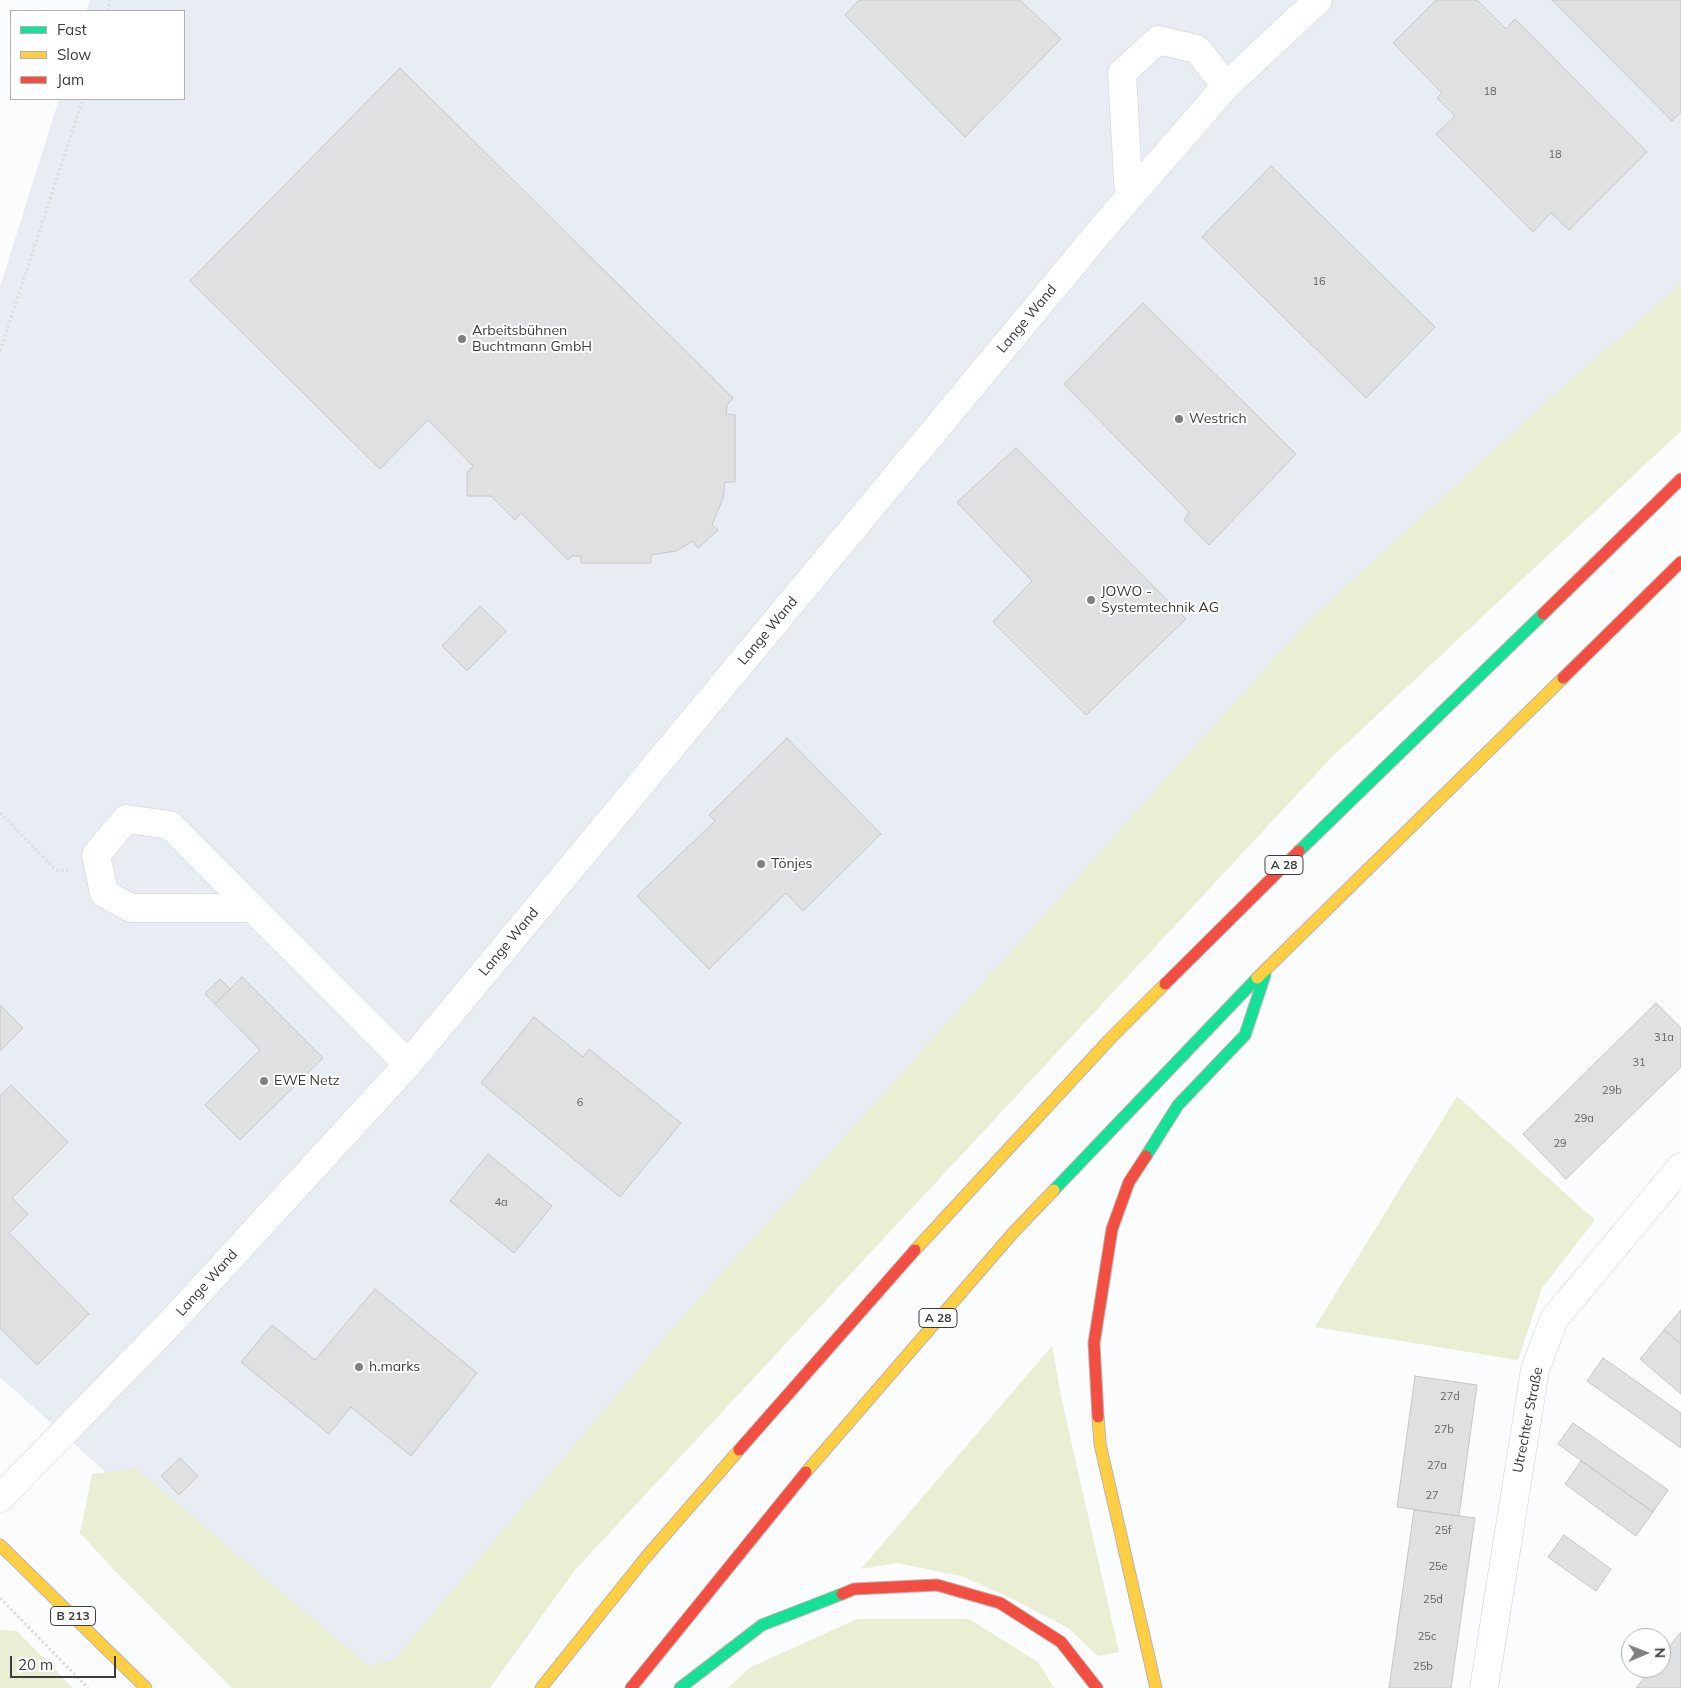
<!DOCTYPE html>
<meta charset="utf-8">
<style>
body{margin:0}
#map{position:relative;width:1681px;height:1688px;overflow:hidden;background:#fafcfe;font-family:Mulish,sans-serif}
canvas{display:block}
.legend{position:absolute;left:10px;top:10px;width:175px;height:90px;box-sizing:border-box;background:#fff;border:1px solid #b1b1b1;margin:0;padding:6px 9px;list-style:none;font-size:15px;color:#3b3c3d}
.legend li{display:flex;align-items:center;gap:10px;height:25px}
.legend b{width:25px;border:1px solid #b1b1b1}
.north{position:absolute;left:1621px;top:1628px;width:50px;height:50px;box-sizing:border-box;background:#fff;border:1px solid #b1b1b1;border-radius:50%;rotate:89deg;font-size:14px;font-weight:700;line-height:20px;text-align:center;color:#3b3c3d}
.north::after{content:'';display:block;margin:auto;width:18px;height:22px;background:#7e7f81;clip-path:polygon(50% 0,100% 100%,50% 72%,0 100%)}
.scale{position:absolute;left:10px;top:1656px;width:106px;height:22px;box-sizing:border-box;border:2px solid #3b3c3d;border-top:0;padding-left:6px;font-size:15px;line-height:18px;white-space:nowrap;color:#3b3c3d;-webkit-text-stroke:4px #fff;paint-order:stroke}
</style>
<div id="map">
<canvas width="1681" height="1688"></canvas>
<ul class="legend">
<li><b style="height:6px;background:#16e098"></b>Fast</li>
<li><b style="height:6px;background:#ffcf43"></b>Slow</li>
<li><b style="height:6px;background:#f24e42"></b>Jam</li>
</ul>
<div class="north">N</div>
<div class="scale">20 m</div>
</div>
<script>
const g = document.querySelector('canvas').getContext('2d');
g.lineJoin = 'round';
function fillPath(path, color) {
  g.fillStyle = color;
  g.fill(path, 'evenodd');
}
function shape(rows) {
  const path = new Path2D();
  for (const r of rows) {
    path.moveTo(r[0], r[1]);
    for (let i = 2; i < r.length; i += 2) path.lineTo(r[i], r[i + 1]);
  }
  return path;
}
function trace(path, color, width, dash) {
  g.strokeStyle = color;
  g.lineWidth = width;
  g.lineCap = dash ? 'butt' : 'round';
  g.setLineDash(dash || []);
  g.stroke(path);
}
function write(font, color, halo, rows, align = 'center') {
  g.font = font + ' Mulish,sans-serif';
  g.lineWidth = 4;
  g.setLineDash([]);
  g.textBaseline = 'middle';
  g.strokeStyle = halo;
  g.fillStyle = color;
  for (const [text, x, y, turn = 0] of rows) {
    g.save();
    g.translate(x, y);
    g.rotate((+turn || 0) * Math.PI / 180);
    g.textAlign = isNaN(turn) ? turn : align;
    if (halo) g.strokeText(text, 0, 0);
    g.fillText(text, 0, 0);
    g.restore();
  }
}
const built = shape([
 [90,0,1681,0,1681,339,438,1688,345,1688,0,1377,0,287,59,99,184,99,184,11,86,11]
]);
const green = shape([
 [1681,284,1681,431,1331,758,575,1570,490,1688,232,1688,113,1569,80,1533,92,1474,137,1469,368,1666,394,1660,671,1330,1306,623,1565,385],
 [1457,1096,1595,1220,1542,1288,1518,1360,1315,1327],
 [1052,1346,1062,1401,1119,1652,1098,1656,1068,1628,1009,1597,961,1576,897,1563,861,1569],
 [857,1619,969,1619,1038,1662,1054,1688,728,1688,749,1668],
 [0,1630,17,1631,73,1688,0,1688]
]);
const building = shape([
 [859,0,1020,0,1061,39,965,137,845,15,859,0],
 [1436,0,1477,0,1506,29,1515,19,1647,152,1569,230,1551,213,1533,232,1436,134,1455,116,1437,98,1442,93,1393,43,1436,0],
 [1552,0,1681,0,1681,112,1672,121,1552,0],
 [400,68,733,398,727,405,726,414,735,415,735,482,725,482,723,498,712,525,718,530,698,548,693,541,676,551,651,555,651,563,581,563,581,556,572,556,568,560,521,513,515,520,491,496,467,496,467,472,473,466,428,420,380,469,190,281,400,68],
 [1271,166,1435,327,1366,398,1202,237,1271,166],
 [1143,303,1296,454,1209,545,1184,520,1189,512,1064,384,1143,303],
 [1016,448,1186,619,1086,715,993,622,1032,581,957,502,1016,448],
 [480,606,506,631,467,671,442,646,480,606],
 [787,738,881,834,803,911,786,893,709,969,637,896,715,821,709,815,787,738],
 [242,977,323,1058,240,1140,205,1105,260,1050,215,1004,242,977],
 [220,979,230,989,215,1004,205,994,220,979],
 [1656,1003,1681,1028,1681,1067,1566,1179,1523,1134,1656,1003],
 [0,1005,23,1028,0,1051,0,1005],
 [534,1017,583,1057,589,1049,681,1123,620,1197,481,1083,534,1017],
 [11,1085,68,1142,12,1198,28,1214,9,1233,89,1314,37,1365,0,1328,0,1096,11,1085],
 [488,1154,552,1206,514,1253,450,1201,488,1154],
 [375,1289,477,1373,411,1456,351,1407,329,1434,241,1362,272,1325,315,1360,375,1289],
 [1681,1310,1681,1344,1664,1330,1681,1310],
 [1664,1330,1681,1344,1681,1394,1640,1359,1664,1330],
 [1603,1358,1681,1413,1681,1448,1587,1381,1603,1358],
 [1415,1376,1477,1385,1459,1516,1397,1507,1415,1376],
 [1573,1423,1668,1490,1653,1512,1558,1444,1573,1423],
 [180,1458,198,1476,179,1495,161,1476,180,1458],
 [1581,1461,1653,1512,1636,1536,1565,1484,1581,1461],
 [1414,1510,1475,1518,1451,1688,1389,1688,1414,1510],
 [1564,1535,1611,1569,1596,1591,1548,1557,1564,1535],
 [1681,1632,1681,1688,1636,1688,1652,1668,1661,1668,1661,1657,1681,1632]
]);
const path = shape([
 [107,11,110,0],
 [0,351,83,99],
 [0,813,56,870,68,871],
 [0,1598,88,1688]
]);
const street = shape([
 [1129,198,1122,73,1158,40,1197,49,1226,86],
 [251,908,131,908,104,893,96,855,126,819,170,825,408,1064],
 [0,1498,177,1316,408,1064,1106,224,1226,86,1318,0],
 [1484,1688,1535,1370,1554,1319,1681,1167]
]);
const fast = shape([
 [1299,851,1543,614],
 [1146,1156,1178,1105,1245,1035,1265,975],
 [1054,1190,1257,978],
 [680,1688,762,1625,842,1594]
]);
const slow = shape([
 [1257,978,1563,678],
 [915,1250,1109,1040,1165,984],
 [1098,1417,1100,1444,1156,1688],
 [806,1472,1012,1234,1054,1190],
 [0,1545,146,1688],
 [541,1688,646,1557,739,1450]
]);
const jam = shape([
 [1543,614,1681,479],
 [1563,678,1681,562],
 [1165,984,1299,851],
 [1098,1417,1094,1343,1112,1229,1129,1182,1146,1156],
 [739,1450,915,1250],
 [842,1594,854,1589,937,1585,1000,1603,1061,1642,1097,1688],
 [631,1688,806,1472]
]);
const markers = [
 [462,339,5,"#7e7f81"],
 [1179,419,5,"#7e7f81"],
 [1091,600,5,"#7e7f81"],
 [761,864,5,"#7e7f81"],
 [264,1081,5,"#7e7f81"],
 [359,1367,5,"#7e7f81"]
];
const numberNames = [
 ["18",1490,92],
 ["18",1555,155],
 ["16",1319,282],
 ["31a",1664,1038],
 ["31",1639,1063],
 ["29b",1612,1091],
 ["6",580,1103],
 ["29a",1584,1119],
 ["29",1560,1144],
 ["4a",501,1203],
 ["27d",1450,1397],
 ["27b",1444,1430],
 ["27a",1437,1466],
 ["27",1432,1496],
 ["25f",1443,1531],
 ["25e",1438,1567],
 ["25d",1433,1600],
 ["25c",1427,1637],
 ["25b",1423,1667]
];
const shields = [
 [1284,865,38],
 [938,1318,38],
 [73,1616,45]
];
const shieldNames = [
 ["A 28",1284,865],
 ["A 28",938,1318],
 ["B 213",73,1616]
];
const streetNames = [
 ["Lange Wand",1027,319,-50],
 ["Lange Wand",768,631,-50],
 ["Lange Wand",509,942,-50],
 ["Lange Wand",207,1283,-48],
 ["Utrechter Straße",1528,1420,-79]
];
const poiNames = [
 ["Arbeitsbühnen",472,331],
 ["Buchtmann GmbH",472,347],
 ["Westrich",1189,419],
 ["JOWO ‑",1101,592],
 ["Systemtechnik AG",1101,608],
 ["Tönjes",771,864],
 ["EWE Netz",274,1081],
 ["h.marks",369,1367]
];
fillPath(built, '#e8edf3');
fillPath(green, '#eaeed3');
fillPath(building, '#dee0e1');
trace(building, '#c5c7c9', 1);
trace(street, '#cecfd1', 29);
trace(fast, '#c0b1aa', 13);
trace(slow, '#c0b1aa', 13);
trace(jam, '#c0b1aa', 13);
trace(path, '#dededf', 3, [2.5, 2.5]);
trace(street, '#feffff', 28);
trace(fast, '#16e098', 11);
trace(slow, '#ffcf43', 11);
trace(jam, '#f24e42', 11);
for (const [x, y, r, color] of markers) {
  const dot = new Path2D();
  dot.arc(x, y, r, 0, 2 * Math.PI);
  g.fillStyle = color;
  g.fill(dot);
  trace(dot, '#fff', 2);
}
write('11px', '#646566', null, numberNames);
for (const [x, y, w] of shields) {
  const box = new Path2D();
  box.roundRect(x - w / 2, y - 9.5, w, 19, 4);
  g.fillStyle = '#fff';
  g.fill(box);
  trace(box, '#3b3c3d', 1);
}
write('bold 12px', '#3b3c3d', null, shieldNames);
write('14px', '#3b3c3d', '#fff', streetNames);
write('14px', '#3b3c3d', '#fff', poiNames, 'left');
</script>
